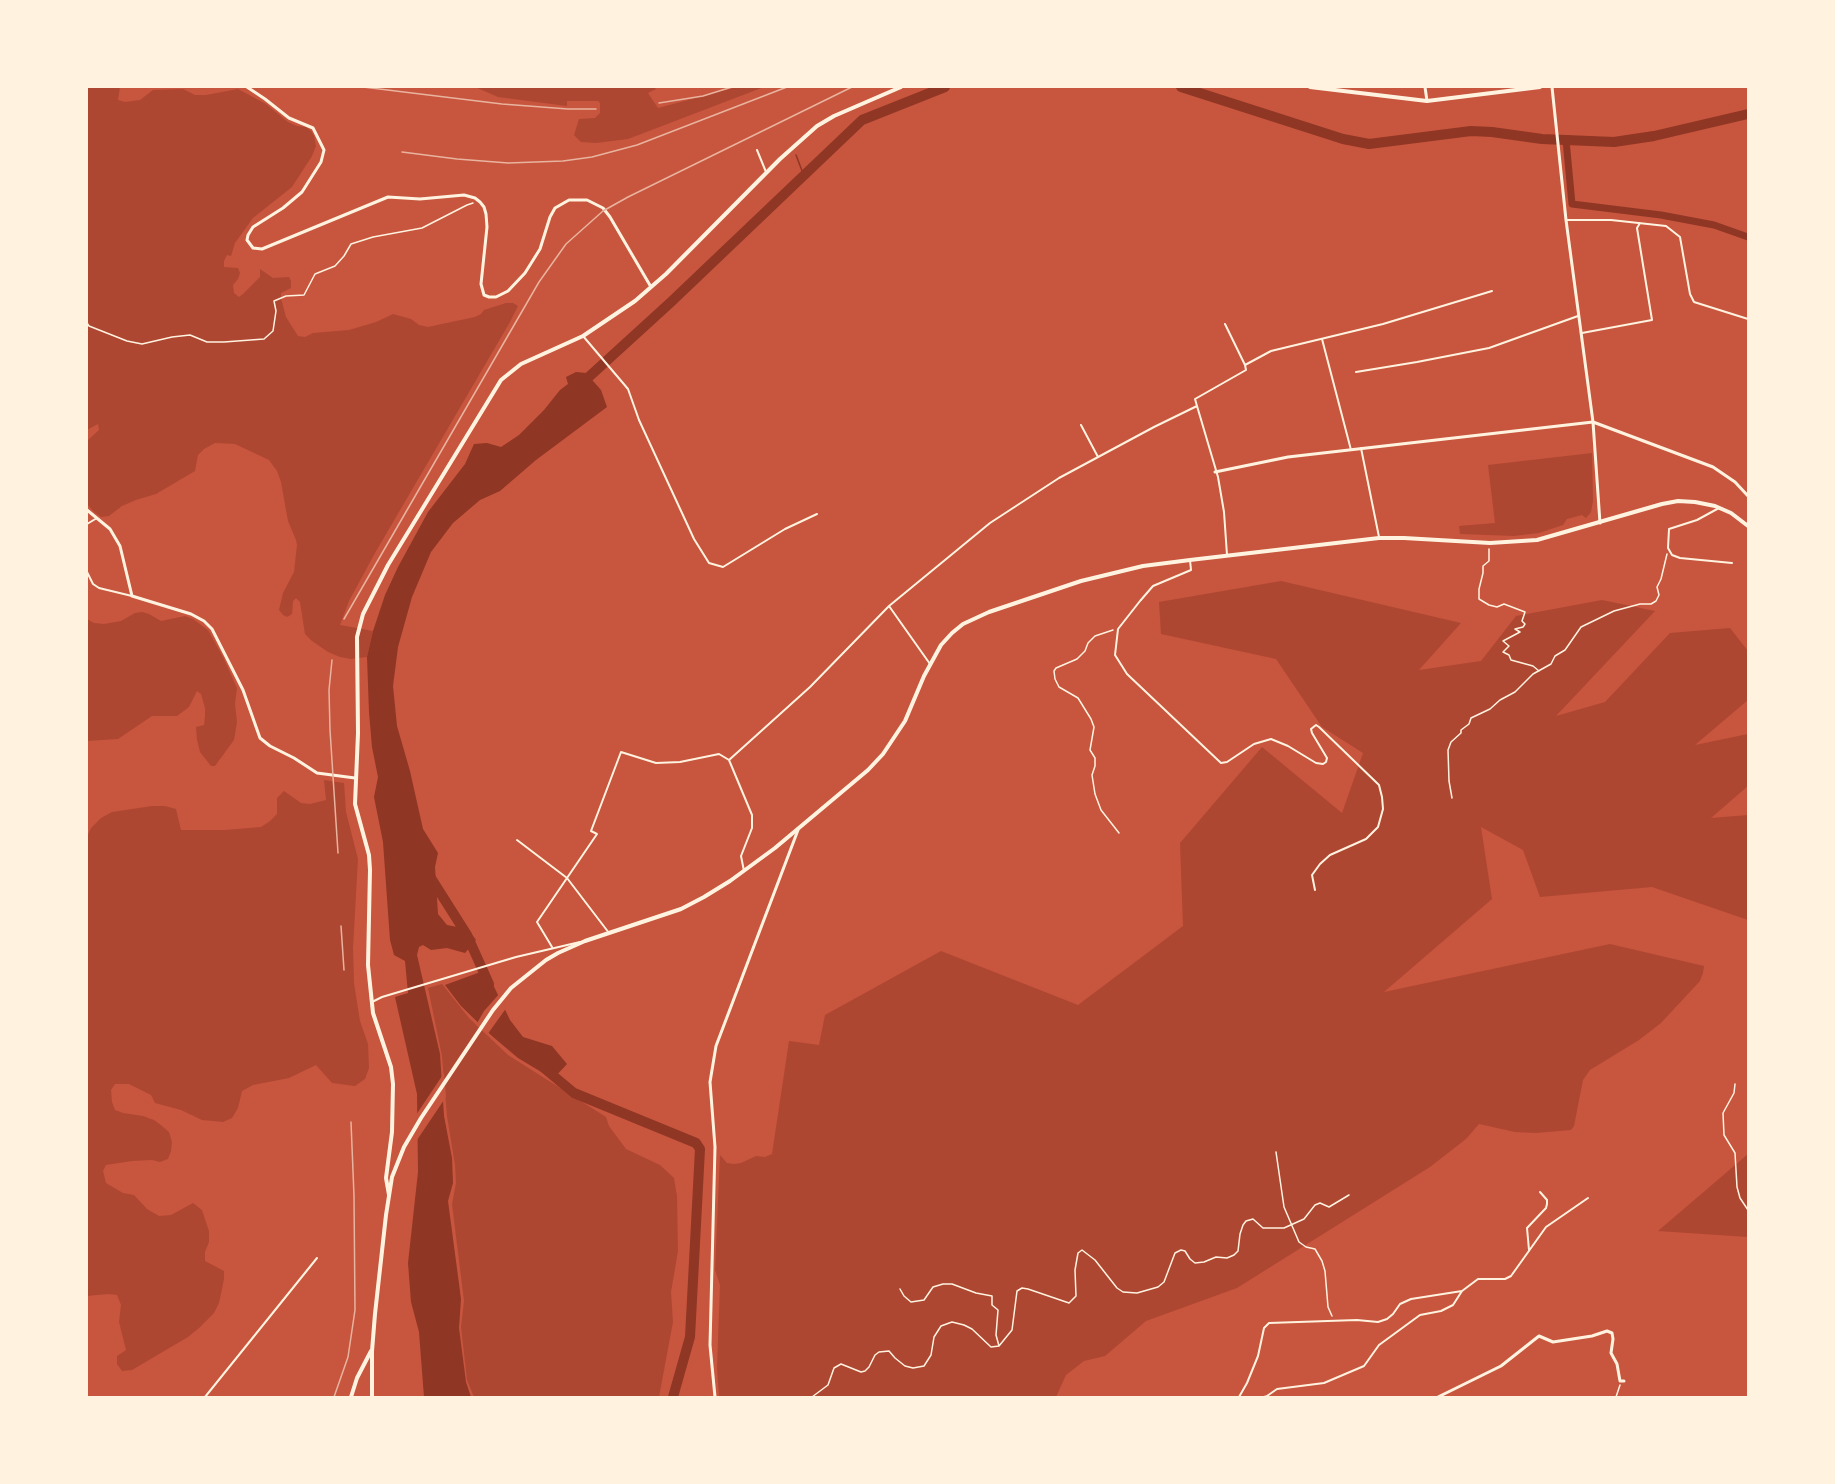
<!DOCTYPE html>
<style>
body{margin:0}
#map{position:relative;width:1835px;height:1484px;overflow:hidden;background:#c8553d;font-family:Lora,serif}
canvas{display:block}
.frame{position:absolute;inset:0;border:88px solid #fff3e0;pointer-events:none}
</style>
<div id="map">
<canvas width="1835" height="1484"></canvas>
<div class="frame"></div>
</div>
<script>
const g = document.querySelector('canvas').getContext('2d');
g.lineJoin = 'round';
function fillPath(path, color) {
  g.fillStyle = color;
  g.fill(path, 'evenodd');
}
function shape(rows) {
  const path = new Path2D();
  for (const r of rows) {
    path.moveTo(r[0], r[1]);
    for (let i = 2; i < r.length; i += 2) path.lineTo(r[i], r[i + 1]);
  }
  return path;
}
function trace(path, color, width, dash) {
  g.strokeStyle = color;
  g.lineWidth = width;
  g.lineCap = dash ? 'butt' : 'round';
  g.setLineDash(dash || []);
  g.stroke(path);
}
const green = shape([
 [87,87,120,87,118,100,125,102,140,100,153,90,183,89,195,95,206,95,238,89,266,104,288,122,297,126,306,127,311,131,314,136,316,146,312,156,292,187,253,218,235,243,231,256,227,255,224,261,224,267,238,268,240,273,238,279,233,285,234,293,239,297,243,294,260,277,260,269,273,278,289,277,291,281,291,288,281,293,281,298,286,317,298,336,305,337,313,333,349,330,376,322,393,314,411,319,419,325,428,327,437,325,475,317,481,314,484,310,506,303,513,303,518,306,510,322,375,553,349,601,340,625,373,631,367,657,351,659,340,657,328,652,312,641,305,634,300,602,296,598,293,601,292,614,287,617,283,615,279,610,283,593,294,572,297,545,296,540,288,521,281,482,277,471,269,460,235,444,215,443,204,449,198,455,195,471,156,494,136,500,122,506,109,516,101,517,94,512,87,504,87,441,99,430,98,424,87,430],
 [475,87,654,87,656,89,648,93,658,108,737,87,764,87,628,139,596,143,581,142,574,135,579,119,595,118,600,113,600,103,598,101,567,101,567,106,498,97],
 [1592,453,1593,501,1591,512,1586,518,1582,515,1567,519,1563,525,1539,533,1514,536,1460,534,1459,526,1495,523,1488,465],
 [1281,581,1461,623,1419,670,1481,661,1516,616,1602,600,1655,611,1556,716,1605,702,1670,633,1730,628,1748,651,1748,700,1695,745,1748,734,1748,786,1711,818,1748,815,1748,920,1652,887,1540,897,1523,850,1481,827,1492,899,1384,992,1610,944,1704,966,1703,973,1700,981,1661,1023,1639,1040,1590,1070,1583,1080,1574,1126,1571,1130,1536,1133,1515,1132,1479,1124,1466,1139,1430,1167,1237,1288,1146,1321,1105,1356,1084,1361,1066,1375,1056,1397,719,1397,717,1368,720,1285,715,1270,720,1155,727,1163,734,1164,741,1163,756,1156,765,1157,772,1154,789,1041,819,1045,825,1015,941,951,1078,1005,1183,926,1180,843,1262,747,1342,813,1363,753,1322,727,1276,659,1161,634,1159,602],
 [142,612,149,614,161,621,185,616,193,619,208,630,223,657,237,688,235,704,237,722,234,740,215,766,211,766,200,752,197,740,196,727,204,725,205,716,205,708,201,694,197,691,189,707,177,716,152,716,118,739,87,741,87,619,94,623,104,624,121,621,135,613],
 [324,780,344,783,346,812,358,859,353,948,354,983,360,1021,368,1044,369,1068,365,1079,355,1086,332,1083,316,1065,289,1078,253,1085,242,1091,238,1108,232,1118,223,1122,202,1120,181,1110,155,1103,151,1095,129,1084,115,1084,111,1090,112,1102,115,1110,123,1113,143,1116,154,1120,162,1126,169,1132,172,1142,171,1151,168,1159,160,1162,152,1160,132,1161,106,1165,103,1171,106,1183,123,1193,134,1195,147,1209,159,1216,171,1215,193,1203,202,1210,209,1231,209,1242,205,1252,205,1261,224,1271,224,1279,219,1303,214,1313,199,1328,188,1337,132,1370,122,1371,117,1364,117,1356,126,1350,119,1322,121,1305,117,1295,108,1294,87,1296,87,837,91,828,101,818,112,812,152,806,165,806,176,809,181,830,225,830,261,827,270,821,277,814,277,798,284,791,301,803,310,804,326,800],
 [442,984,469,1018,508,1055,606,1117,609,1126,626,1149,660,1165,674,1178,677,1196,678,1251,671,1292,673,1322,659,1397,474,1397,467,1380,461,1327,464,1301,452,1204,456,1183,455,1165,447,1116,442,1056,428,988],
 [1748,1154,1748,1237,1658,1231]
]);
const water = shape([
 [576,372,586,373,601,390,607,407,536,460,500,491,480,500,453,523,431,552,412,597,398,647,393,686,397,726,410,771,423,829,438,853,435,867,438,914,447,925,468,929,476,940,465,953,447,948,431,950,423,945,419,947,417,955,440,1054,444,1116,452,1158,453,1183,448,1201,461,1299,459,1328,466,1382,471,1397,424,1397,419,1332,411,1302,408,1263,418,1172,417,1094,395,997,408,993,405,961,394,955,390,940,383,842,374,797,378,777,372,747,369,712,367,657,373,631,385,595,398,567,428,512,465,464,474,444,487,443,501,447,519,435,544,410,560,390,568,384,566,377],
 [486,970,510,1020,523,1037,552,1046,567,1064,553,1079,518,1058,492,1036,461,1006,445,985]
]);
const pier = shape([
 [500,993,507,1007,487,1035,476,1025,484,1011],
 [444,1073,446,1097,415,1143,414,1118]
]);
const stream = shape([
 [796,155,804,176]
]);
const canal = shape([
 [1566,140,1572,204,1661,215,1714,225,1748,237]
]);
const river = shape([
 [1181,87,1343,139,1369,144,1471,131,1492,132,1542,139,1614,142,1654,136,1748,114],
 [580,385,671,302,862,120,945,87],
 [429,875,467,935,489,984],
 [544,1068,574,1093,696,1143,700,1149,690,1337,673,1397]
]);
const path = shape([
 [87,323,89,326,127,341,142,344,172,337,190,335,207,342,224,342,264,339,273,331,276,311,274,301,286,296,304,295,315,274,335,266,344,256,351,244,373,237,422,228,467,205,473,203],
 [1489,549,1489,561,1483,566,1483,573,1479,589,1479,599,1489,605,1497,607,1504,604,1525,612,1522,621,1525,624,1523,627,1515,629,1520,632,1503,641,1509,646,1503,652,1509,655,1511,660,1533,666,1539,671],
 [1113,630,1095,636,1088,643,1085,651,1077,659,1056,668,1054,671,1055,679,1059,687,1078,698,1091,719,1094,727,1090,750,1095,758,1095,766,1092,775,1095,794,1101,810,1119,833],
 [1452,798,1449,781,1448,750,1451,742,1461,733,1461,730,1469,724,1471,718,1490,709,1500,700,1515,692,1533,674,1551,664,1555,656,1565,650,1581,627,1614,611,1640,604,1651,604,1656,601,1659,595,1657,587,1661,579,1667,554],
 [1735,1084,1734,1093,1723,1113,1724,1135,1735,1153,1737,1187,1740,1198,1748,1210],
 [1276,1152,1284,1207,1299,1242,1306,1247,1315,1249,1322,1261,1325,1271,1328,1307,1332,1316],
 [900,1289,904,1296,911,1302,924,1300,933,1287,943,1284,952,1284,976,1293,992,1296,992,1305,998,1310,996,1335,999,1346],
 [812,1397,828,1385,834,1368,841,1364,861,1372,865,1371,869,1367,875,1355,879,1352,889,1351,895,1358,905,1366,913,1368,924,1366,931,1355,934,1337,941,1326,952,1322,964,1325,972,1329,991,1347,999,1346,1012,1330,1017,1291,1022,1288,1028,1289,1069,1303,1076,1296,1075,1270,1078,1253,1082,1250,1095,1260,1117,1288,1123,1292,1137,1293,1158,1287,1164,1282,1175,1253,1181,1250,1185,1251,1190,1259,1195,1263,1204,1262,1216,1257,1227,1258,1234,1255,1238,1251,1240,1234,1243,1225,1246,1221,1253,1219,1263,1228,1284,1228,1304,1219,1315,1205,1320,1203,1329,1207,1349,1195],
 [1616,1397,1620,1385]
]);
const minor = shape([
 [665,87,670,87],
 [757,150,766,172],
 [1566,220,1611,220,1666,226,1680,237,1690,294,1694,302,1748,319],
 [1582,333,1652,320,1637,228,1640,223],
 [583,336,628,389,639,420,694,539,709,563,723,567,785,529,817,514],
 [1322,339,1351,450],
 [1245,365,1271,351,1383,324,1492,291],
 [1356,372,1417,362,1489,348,1578,316],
 [1197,406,1195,399,1246,370,1245,365,1225,324],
 [1081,425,1098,457],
 [1361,448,1379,537],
 [1719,508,1697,520,1669,529,1668,548,1672,555,1680,558,1732,563],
 [87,524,97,518],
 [1190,560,1191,570,1153,586,1140,601,1118,629,1115,655,1127,674,1221,763,1227,762,1254,744,1271,739,1288,746,1316,763,1323,764,1326,762,1327,758,1312,733,1311,729,1316,725,1319,727,1379,785,1382,797,1383,809,1378,827,1366,839,1330,855,1320,864,1312,875,1315,890],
 [87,572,93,584,99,588,132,596],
 [889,606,930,664],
 [729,760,810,687,889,606,990,523,1059,478,1154,427,1197,406,1218,477,1224,512,1227,555],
 [517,840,567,878,609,933],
 [552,947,537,922,597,834,591,831,621,752,656,763,680,762,719,754,729,760,752,815,752,828,741,856,744,871],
 [372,1002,382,997,516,957,580,942],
 [1529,1250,1527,1228,1546,1208,1547,1204,1547,1200,1540,1192],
 [1267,1396,1277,1389,1324,1383,1364,1366,1379,1345,1420,1315,1441,1311,1453,1305,1462,1291,1478,1279,1505,1279,1511,1276,1546,1227,1588,1198],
 [205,1397,317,1258],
 [1239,1397,1247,1383,1258,1356,1264,1328,1269,1323,1357,1320,1378,1322,1387,1319,1393,1314,1400,1304,1411,1299,1462,1291]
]);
const tertiary = shape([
 [247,87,265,99,289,118,313,128,324,150,321,162,302,192,283,208,253,227,248,235,247,240,253,248,262,249,388,197,420,199,464,195,475,198,480,202,484,207,486,214,487,227,481,284,484,295,489,297,496,297,508,291,525,273,540,249,550,217,555,208,569,200,587,200,603,208,610,217,651,287],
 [1425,87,1427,101],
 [1552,87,1566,220,1593,422,1600,523],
 [1215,472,1288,457,1593,422,1713,467,1735,482,1748,496],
 [87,510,110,529,120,546,132,596,191,614,204,621,212,629,243,690,260,738,270,746,294,758,317,773,355,778],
 [715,1397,710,1345,715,1147,710,1082,716,1046,798,830],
 [1265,1397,1268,1397],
 [1438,1397,1501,1366,1539,1336,1553,1342,1592,1336,1607,1331,1612,1333,1613,1339,1611,1353,1617,1364,1620,1381,1624,1381]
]);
const secondary = shape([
 [1310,87,1427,101,1540,87],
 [389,1195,386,1178,392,1132,393,1084,391,1067,373,1013,368,965,370,870,369,855,355,804,358,733,357,637,363,614,388,565,501,380,521,364,583,336,635,301,666,274,780,159,817,126,834,116,901,87],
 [351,1397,357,1378,371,1351]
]);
const primary = shape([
 [372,1397,372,1351,375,1314,386,1215,392,1177,404,1147,421,1118,493,1010,511,988,546,960,558,953,585,941,681,909,704,897,730,881,775,848,868,770,883,754,905,721,924,676,941,645,952,633,963,624,989,612,1081,581,1143,566,1190,560,1379,538,1404,538,1490,543,1537,540,1662,504,1678,501,1695,502,1715,506,1731,513,1748,526]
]);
const rail = shape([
 [363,87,502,104,568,109,596,109],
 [659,103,703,96,732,87],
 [402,152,457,159,508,163,563,161,592,157,637,145,787,87],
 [344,619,539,282,566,244,603,211,628,197,852,87],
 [332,660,329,690,330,730,338,853],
 [341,926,344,970],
 [334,1397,348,1357,355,1310,354,1196,351,1122]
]);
fillPath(green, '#ae4732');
fillPath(water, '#8f3625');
fillPath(pier, '#c8553d');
trace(stream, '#8f3625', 1.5);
trace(canal, '#8f3625', 7);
trace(river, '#8f3625', 10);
trace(path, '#fff3e0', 1.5);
trace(minor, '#fff3e0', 2);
trace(tertiary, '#fff3e0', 3);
trace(secondary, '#fff3e0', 4);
trace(primary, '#fff3e0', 4);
trace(rail, '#e9b49f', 1.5);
</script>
